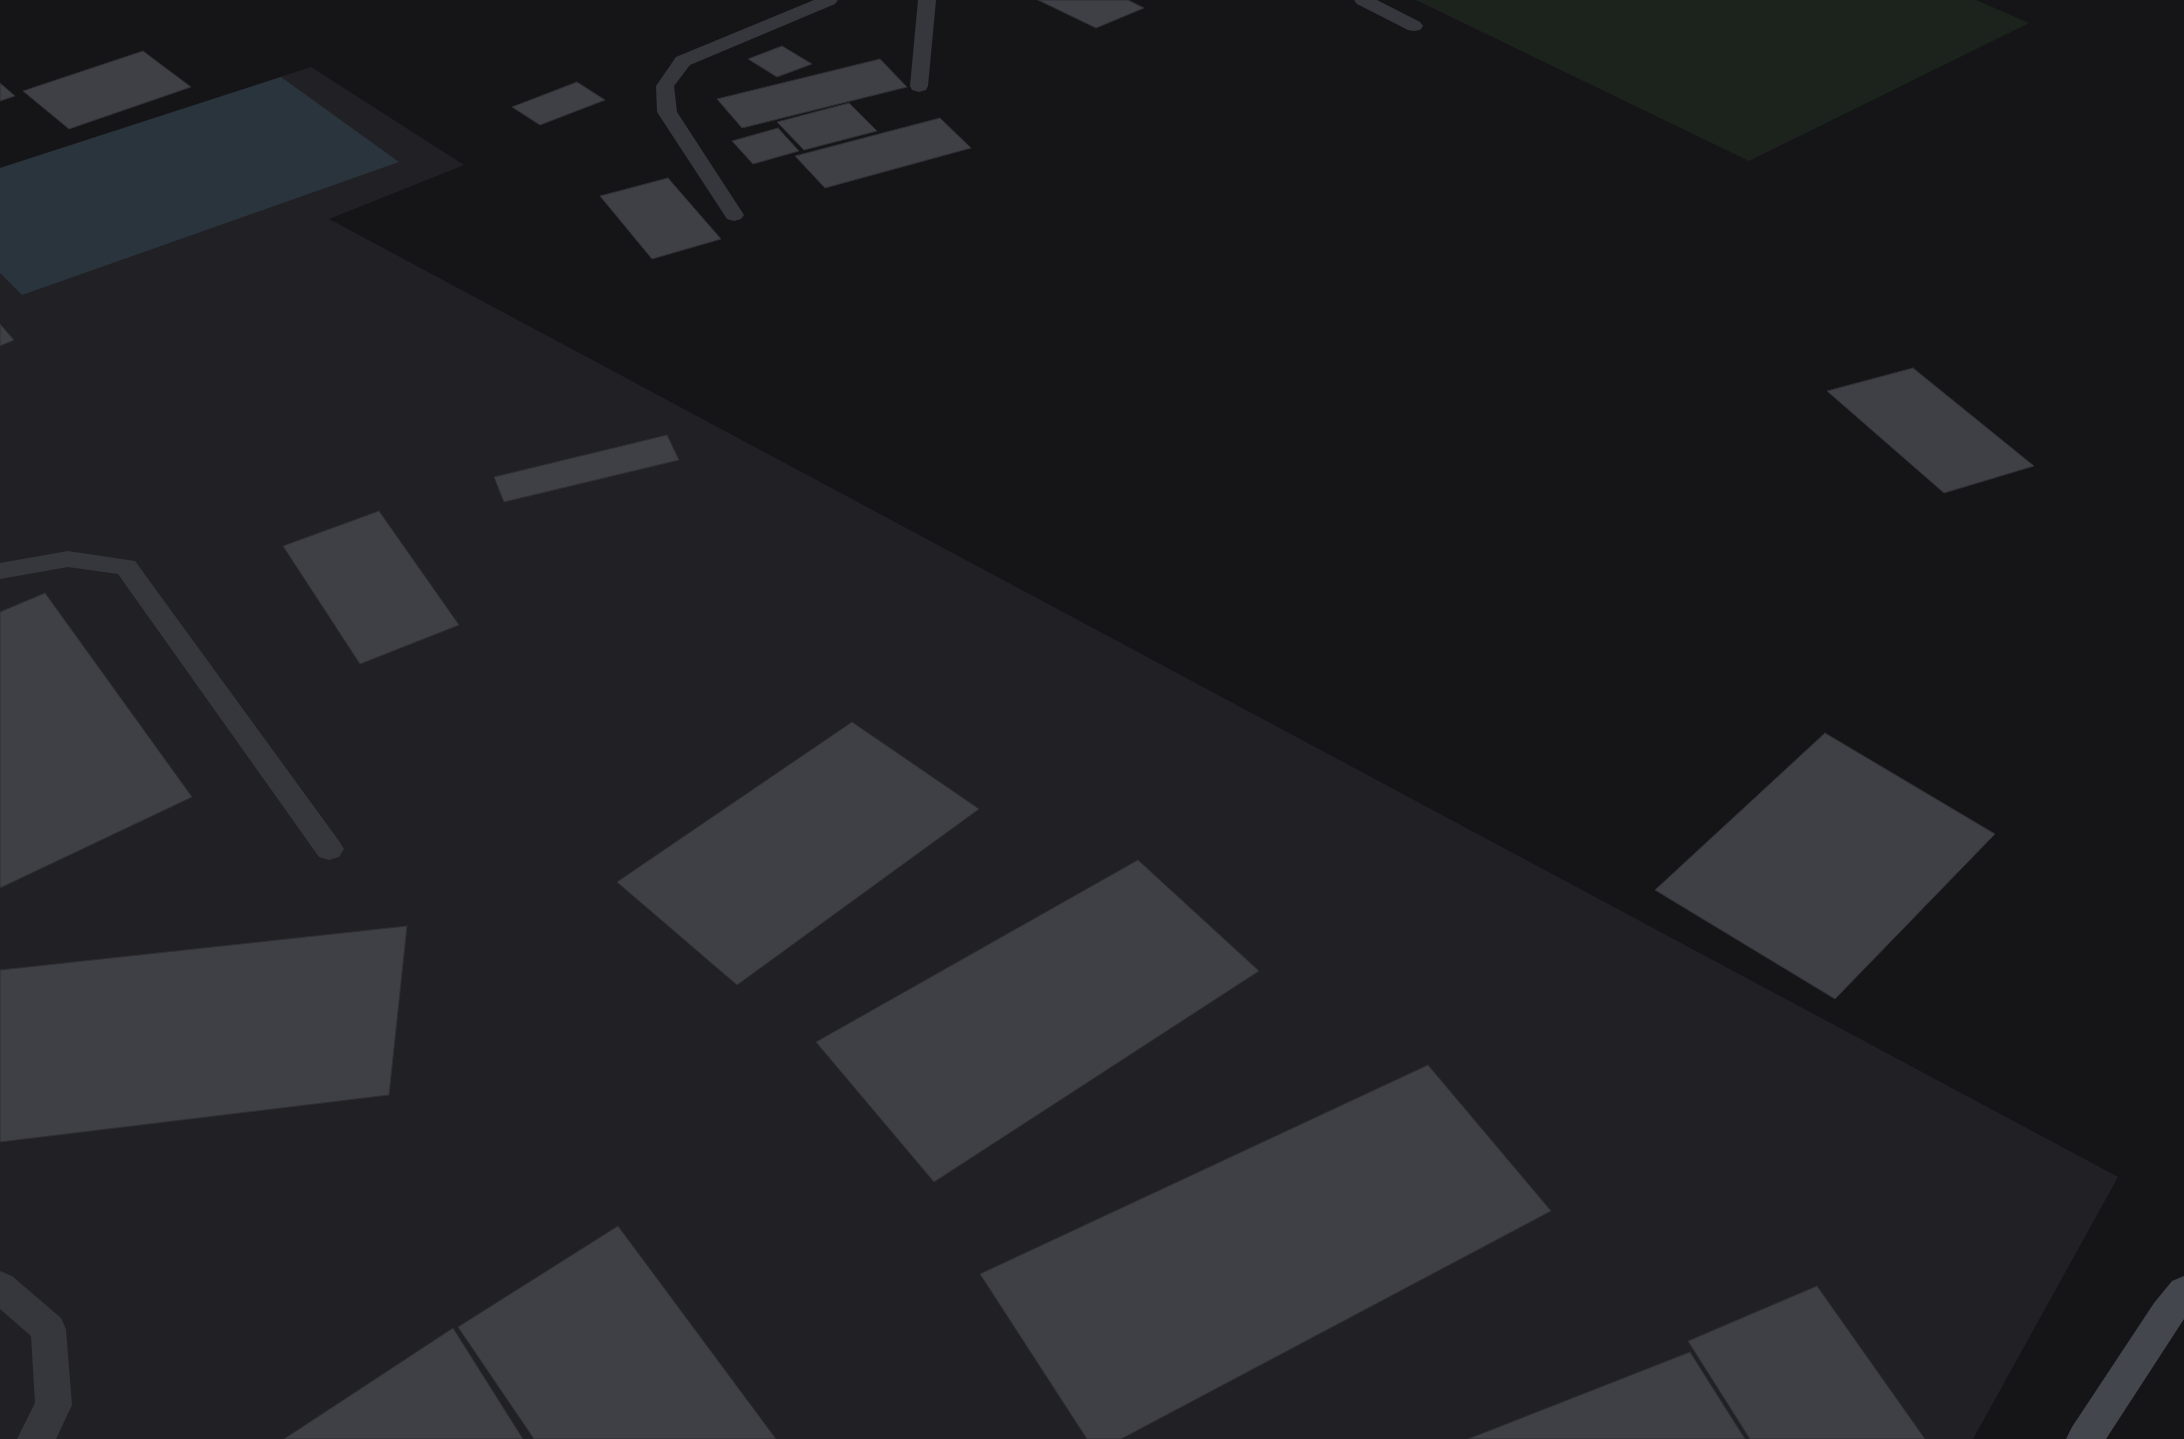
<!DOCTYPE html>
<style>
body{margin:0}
canvas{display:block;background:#151518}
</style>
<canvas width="2184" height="1439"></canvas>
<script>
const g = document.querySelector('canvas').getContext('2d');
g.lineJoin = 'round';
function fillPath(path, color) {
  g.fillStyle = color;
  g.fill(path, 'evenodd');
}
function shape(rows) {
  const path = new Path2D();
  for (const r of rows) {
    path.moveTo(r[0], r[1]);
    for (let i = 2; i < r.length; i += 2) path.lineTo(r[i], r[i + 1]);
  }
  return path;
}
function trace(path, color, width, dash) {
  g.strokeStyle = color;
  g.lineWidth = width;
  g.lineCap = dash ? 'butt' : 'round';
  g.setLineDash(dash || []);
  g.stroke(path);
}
const built = shape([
 [311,67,464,165,329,219,2118,1177,1973,1439,0,1439,0,168]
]);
const green = shape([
 [1416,0,1976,0,2029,23,1749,161]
]);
const water = shape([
 [281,77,399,162,22,295,0,273,0,168]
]);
const building = shape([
 [1038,0,1128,0,1144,8,1096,28,1038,0],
 [782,46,812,64,777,77,748,59,782,46],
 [143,51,191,87,69,129,23,91,143,51],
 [880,59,907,87,742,128,717,99,880,59],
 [577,82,605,100,540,125,512,107,577,82],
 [0,83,15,96,0,101,0,83],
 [849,103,877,131,804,150,777,122,849,103],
 [940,118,971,148,825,188,795,156,940,118],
 [778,128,799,151,753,164,732,141,778,128],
 [668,178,721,239,652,259,600,196,668,178],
 [0,324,14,340,0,346,0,324],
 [1913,368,2034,466,1944,493,1827,391,1913,368],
 [667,435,679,460,504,502,494,477,667,435],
 [379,511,459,625,360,664,283,546,379,511],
 [45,593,192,797,0,888,0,612,45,593],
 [852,722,979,809,737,985,617,882,852,722],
 [1825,733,1995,834,1835,999,1655,890,1825,733],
 [1138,860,1259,971,934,1182,816,1042,1138,860],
 [407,926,389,1095,0,1142,0,970,407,926],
 [1428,1065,1551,1211,1121,1439,1087,1439,980,1274,1428,1065],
 [618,1226,776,1439,534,1439,458,1327,618,1226],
 [1817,1286,1925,1439,1750,1439,1688,1341,1817,1286],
 [453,1328,523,1439,284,1439,453,1328],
 [1690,1352,1745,1439,1468,1439,1690,1352]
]);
const lane = shape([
 [814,0,838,0,835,4,690,65,674,86,677,112,744,215,741,219,734,221,727,219,657,112,656,86,676,57,814,0],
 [918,0,936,0,928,86,926,90,919,92,912,90,910,86,918,0],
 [1354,0,1377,0,1420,22,1423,26,1420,30,1414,31,1408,30,1357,4,1354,0],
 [68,551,135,561,339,841,344,849,339,857,329,860,319,857,118,574,68,567,0,579,0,563,68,551],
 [0,1271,12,1276,61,1318,66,1329,72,1405,56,1439,17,1439,35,1403,31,1336,0,1309,0,1271]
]);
const secondary = shape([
 [2184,1276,2184,1319,2106,1439,2066,1439,2072,1427,2154,1303,2172,1281,2184,1276]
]);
fillPath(built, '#212125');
fillPath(green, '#1b231c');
fillPath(water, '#2a343d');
fillPath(building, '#3f4045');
trace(building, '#2f2f34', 1);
fillPath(lane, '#36373d');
fillPath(secondary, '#44464d');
</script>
